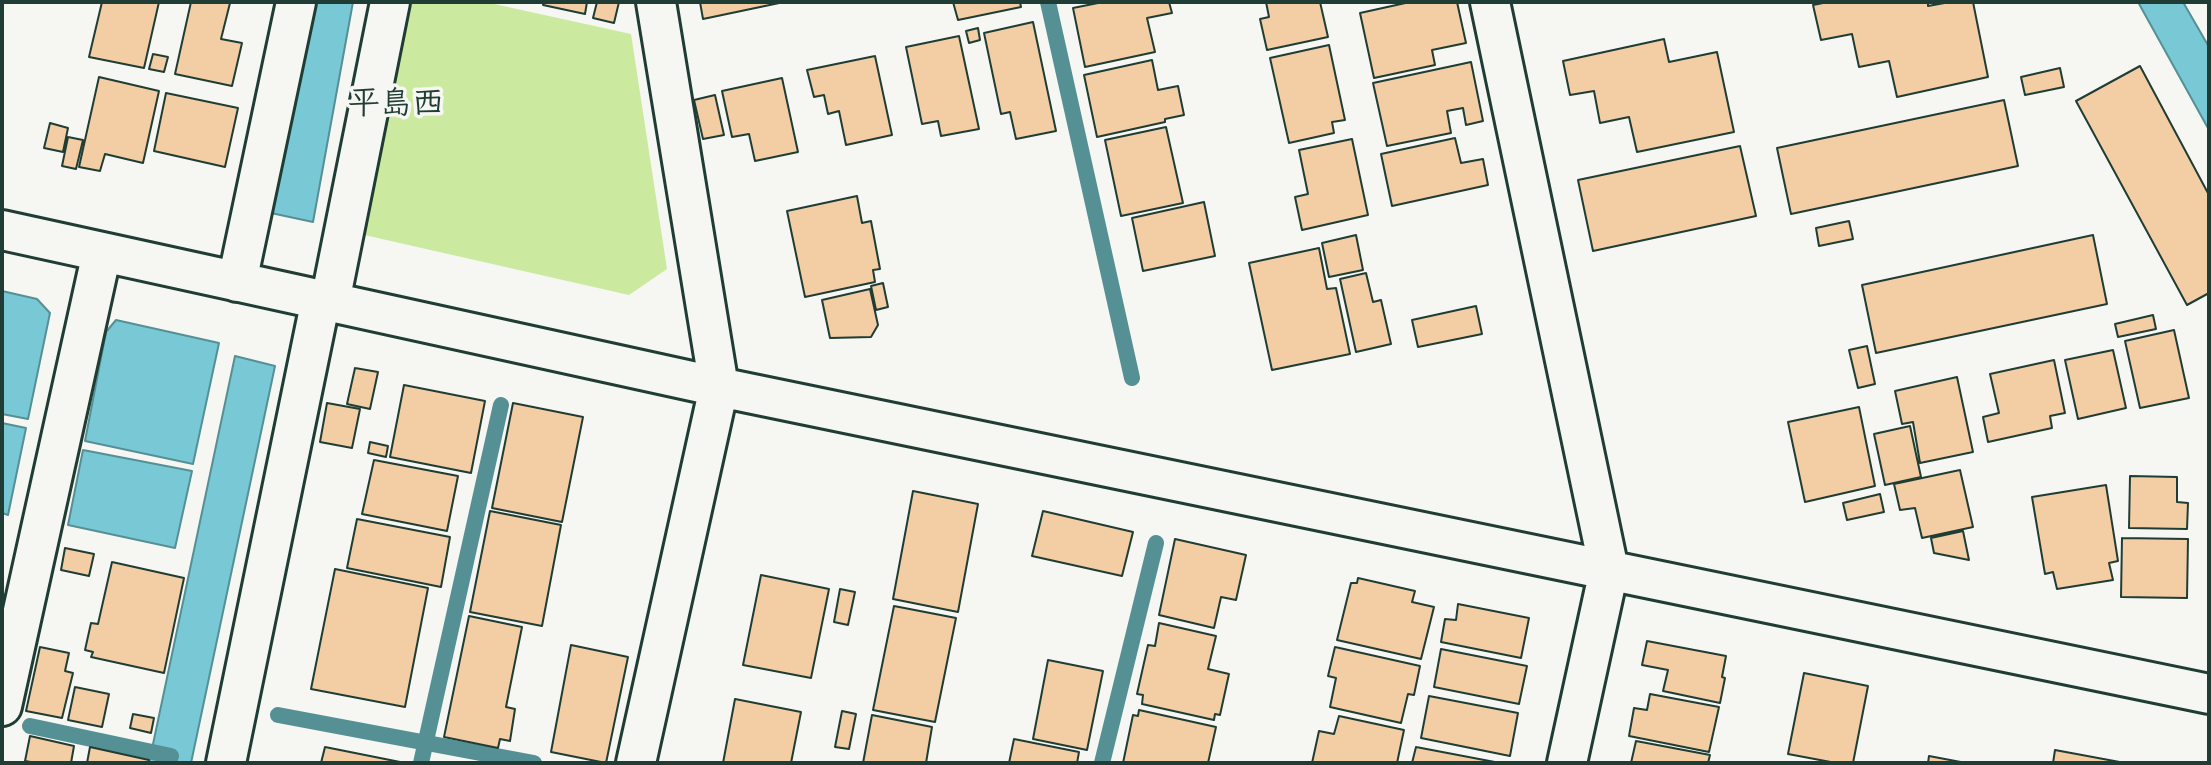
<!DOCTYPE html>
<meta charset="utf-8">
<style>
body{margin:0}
#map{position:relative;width:2211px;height:765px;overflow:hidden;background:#f6f6f2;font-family:Caveat,sans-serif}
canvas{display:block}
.frame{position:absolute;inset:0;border:4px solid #1f3d34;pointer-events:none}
</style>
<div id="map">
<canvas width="2211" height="765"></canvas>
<div class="frame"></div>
</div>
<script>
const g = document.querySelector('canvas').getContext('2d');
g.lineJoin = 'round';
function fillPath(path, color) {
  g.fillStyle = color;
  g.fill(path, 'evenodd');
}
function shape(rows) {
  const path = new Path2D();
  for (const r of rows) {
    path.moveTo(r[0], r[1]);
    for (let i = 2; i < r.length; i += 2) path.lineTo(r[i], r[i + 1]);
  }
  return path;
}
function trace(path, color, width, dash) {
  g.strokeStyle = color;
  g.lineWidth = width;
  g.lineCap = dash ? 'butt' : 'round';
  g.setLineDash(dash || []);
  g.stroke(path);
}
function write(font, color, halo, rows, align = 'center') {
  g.font = font + ' Caveat,"Klee One",sans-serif';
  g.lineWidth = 7;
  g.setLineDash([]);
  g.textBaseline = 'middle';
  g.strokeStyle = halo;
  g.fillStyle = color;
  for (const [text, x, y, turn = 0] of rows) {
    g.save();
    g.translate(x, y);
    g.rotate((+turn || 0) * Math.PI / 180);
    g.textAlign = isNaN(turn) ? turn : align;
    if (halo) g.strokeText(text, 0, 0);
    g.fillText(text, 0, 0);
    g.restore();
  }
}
const green = shape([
 [407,2,485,2,631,34,667,269,629,295,360,234]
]);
const water = shape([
 [314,2,353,2,313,222,271,213,314,2],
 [2138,2,2183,2,2209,47,2209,130,2138,2],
 [2,291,37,299,50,313,28,419,2,414,2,291],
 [116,320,219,343,193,464,85,441,106,332,116,320],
 [235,356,275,366,191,763,149,763,235,356],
 [2,423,26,428,8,515,2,513,2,423],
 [83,450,192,471,175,548,68,525,83,450]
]);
const stream = shape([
 [1048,2,1132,378],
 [278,715,534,763],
 [30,726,171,756],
 [421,763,501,405],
 [1102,763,1156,543]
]);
const building = shape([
 [102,2,159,2,144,68,89,57,102,2],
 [191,2,230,3,221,39,242,43,232,86,175,74,191,2],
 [544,2,587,2,585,14,543,5,544,2],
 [597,2,619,2,614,23,593,18,597,2],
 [700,2,784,2,703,19,700,2],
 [953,2,1020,2,1021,7,958,20,953,2],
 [1103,2,1169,2,1172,13,1147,18,1155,52,1085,67,1073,8,1103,2],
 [1266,2,1320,2,1328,37,1267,50,1260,19,1269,17,1266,2],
 [1410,2,1457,2,1466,43,1432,50,1435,65,1374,78,1360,13,1410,2],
 [1828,2,1928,2,1928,6,1950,2,1973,2,1988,77,1897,97,1889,61,1859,67,1852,34,1821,40,1813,5,1828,2],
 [1033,22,1056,131,1016,139,1010,112,1001,114,984,33,1033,22],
 [978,28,980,40,969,43,966,31,978,28],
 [959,36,979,129,941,136,938,121,922,124,906,47,959,36],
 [1664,39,1669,62,1717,52,1734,132,1637,152,1629,117,1600,123,1594,91,1570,95,1563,61,1664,39],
 [1329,45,1345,120,1332,122,1334,133,1289,143,1270,58,1329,45],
 [153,54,168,57,164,72,149,69,153,54],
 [875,56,892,135,846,145,839,111,828,114,824,95,814,97,807,70,875,56],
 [1152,60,1158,90,1178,86,1184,115,1165,119,1165,122,1097,137,1084,75,1152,60],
 [1471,62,1483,121,1466,125,1463,108,1447,111,1451,133,1387,146,1373,83,1471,62],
 [2140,66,2209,195,2209,293,2187,305,2076,101,2140,66],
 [2060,68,2064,87,2025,95,2021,77,2060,68],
 [99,77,159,91,143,163,105,154,100,171,79,167,99,77],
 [782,78,798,152,755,161,749,134,732,137,722,91,782,78],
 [166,93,238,108,225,167,154,151,166,93],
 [715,95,724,135,703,139,694,100,715,95],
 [2004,100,2018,166,1791,214,1777,148,2004,100],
 [50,123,68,128,63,152,44,148,50,123],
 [1166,127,1183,203,1121,216,1105,140,1166,127],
 [68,137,83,140,76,169,62,166,68,137],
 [1455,138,1461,163,1483,159,1488,185,1392,206,1381,154,1455,138],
 [1352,139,1368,215,1302,230,1295,197,1308,194,1299,150,1352,139],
 [1740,146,1756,216,1593,251,1578,180,1740,146],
 [857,196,862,223,871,221,880,269,873,270,875,282,805,297,787,211,857,196],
 [1204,202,1215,256,1143,271,1132,218,1204,202],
 [1849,221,1853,239,1819,246,1816,228,1849,221],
 [1356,235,1363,270,1329,277,1322,243,1356,235],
 [2093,235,2107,304,1876,353,1862,285,2093,235],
 [1319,248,1327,289,1336,288,1350,354,1272,370,1249,263,1319,248],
 [1366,273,1373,302,1381,300,1391,344,1356,352,1340,279,1366,273],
 [883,283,888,307,876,310,871,286,883,283],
 [870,289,878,325,871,337,830,338,822,300,870,289],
 [1476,306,1482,334,1418,347,1412,320,1476,306],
 [2153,315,2156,329,2118,337,2115,324,2153,315],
 [2174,330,2189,398,2140,408,2125,341,2174,330],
 [1867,346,1875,384,1858,388,1849,350,1867,346],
 [2113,350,2126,408,2078,419,2065,360,2113,350],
 [2054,360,2065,413,2050,416,2052,428,1988,442,1983,417,1999,413,1990,374,2054,360],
 [355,368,378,372,370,409,347,404,355,368],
 [1957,377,1973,452,1920,463,1913,422,1902,424,1895,391,1957,377],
 [404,385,485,401,471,473,390,457,404,385],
 [327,403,360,409,352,448,320,442,327,403],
 [513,403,583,417,562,522,492,508,513,403],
 [1859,407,1875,486,1805,502,1788,422,1859,407],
 [1910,426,1921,477,1885,485,1874,434,1910,426],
 [370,442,388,446,386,457,368,453,370,442],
 [374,460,458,476,447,531,362,514,374,460],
 [1960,470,1973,527,1922,538,1915,508,1900,510,1894,484,1960,470],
 [2130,476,2177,477,2177,502,2188,503,2187,529,2129,528,2130,476],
 [2106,485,2118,561,2109,563,2113,580,2057,589,2053,572,2045,574,2032,497,2106,485],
 [913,491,978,504,958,612,893,599,913,491],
 [1880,494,1884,512,1847,520,1843,503,1880,494],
 [490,511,561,525,542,626,470,612,490,511],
 [1043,511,1133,532,1122,576,1032,556,1043,511],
 [357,519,450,537,441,587,347,568,357,519],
 [1963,531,1969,560,1934,553,1931,538,1963,531],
 [2122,538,2188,539,2187,598,2121,597,2122,538],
 [1175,539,1246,555,1236,600,1221,597,1214,628,1159,615,1175,539],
 [65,548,94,554,89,576,61,570,65,548],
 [112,562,184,578,164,673,91,657,93,652,85,650,91,623,98,624,112,562],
 [335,569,428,588,405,707,311,689,335,569],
 [761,575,829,589,811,678,743,665,761,575],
 [1358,578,1415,591,1412,602,1434,607,1421,659,1337,640,1351,583,1357,583,1358,578],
 [840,589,855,592,848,625,834,622,840,589],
 [1458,604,1529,618,1521,658,1441,642,1445,619,1456,620,1458,604],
 [894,606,956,618,935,722,873,710,894,606],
 [469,616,522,627,506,707,515,709,510,741,500,739,498,748,444,737,469,616],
 [1159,623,1216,636,1208,669,1229,674,1220,715,1215,714,1214,720,1142,704,1143,695,1137,694,1148,645,1155,646,1159,623],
 [1647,641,1726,656,1722,677,1725,678,1720,703,1663,691,1668,670,1642,665,1647,641],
 [571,645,628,657,606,763,551,752,571,645],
 [40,647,69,653,65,671,73,673,62,718,26,711,40,647],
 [1335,647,1420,666,1414,695,1408,694,1401,723,1330,707,1336,678,1328,676,1335,647],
 [1441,649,1527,666,1519,704,1434,687,1441,649],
 [1048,660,1103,671,1087,750,1033,739,1048,660],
 [1804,673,1868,686,1853,763,1836,763,1788,754,1804,673],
 [75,687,109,694,102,727,68,720,75,687],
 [1650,694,1719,707,1709,752,1629,736,1634,708,1647,710,1650,694],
 [1429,696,1518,713,1510,756,1421,738,1429,696],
 [735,699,801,712,791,763,723,763,735,699],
 [1139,710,1216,727,1208,763,1123,763,1133,715,1138,716,1139,710],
 [842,711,856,714,849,749,835,747,842,711],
 [133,714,154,718,151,733,130,728,133,714],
 [872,715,932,727,926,763,863,763,872,715],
 [1339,716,1404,730,1397,763,1312,763,1319,731,1334,734,1339,716],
 [30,736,74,746,71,763,36,763,25,761,30,736],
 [1014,739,1079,752,1077,763,1009,763,1014,739],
 [1636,741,1710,755,1708,763,1631,763,1636,741],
 [90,747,149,760,148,763,87,763,90,747],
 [325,747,400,762,400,763,321,763,325,747],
 [1416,747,1500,763,1412,763,1416,747],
 [2055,750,2125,763,2053,763,2055,750],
 [1929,756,1966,763,1928,763,1929,756]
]);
const minor = shape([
 [1490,2,1609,570,1567,763],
 [2,230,719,387,2209,694],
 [237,282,296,2],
 [330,302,390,2],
 [2,706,102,252],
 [226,763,321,299],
 [636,763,719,387,656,2]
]);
const quarterNames = [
 ["平島西",396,105]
];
fillPath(green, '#cce9a0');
fillPath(water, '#79c8d6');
trace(water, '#559095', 2);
trace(stream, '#559095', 16);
fillPath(building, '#f3cda3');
trace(building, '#1f3d34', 2);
trace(minor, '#1f3d34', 44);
trace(minor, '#f6f6f2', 38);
write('bold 32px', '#1f3d34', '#f6f6f2', quarterNames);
</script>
